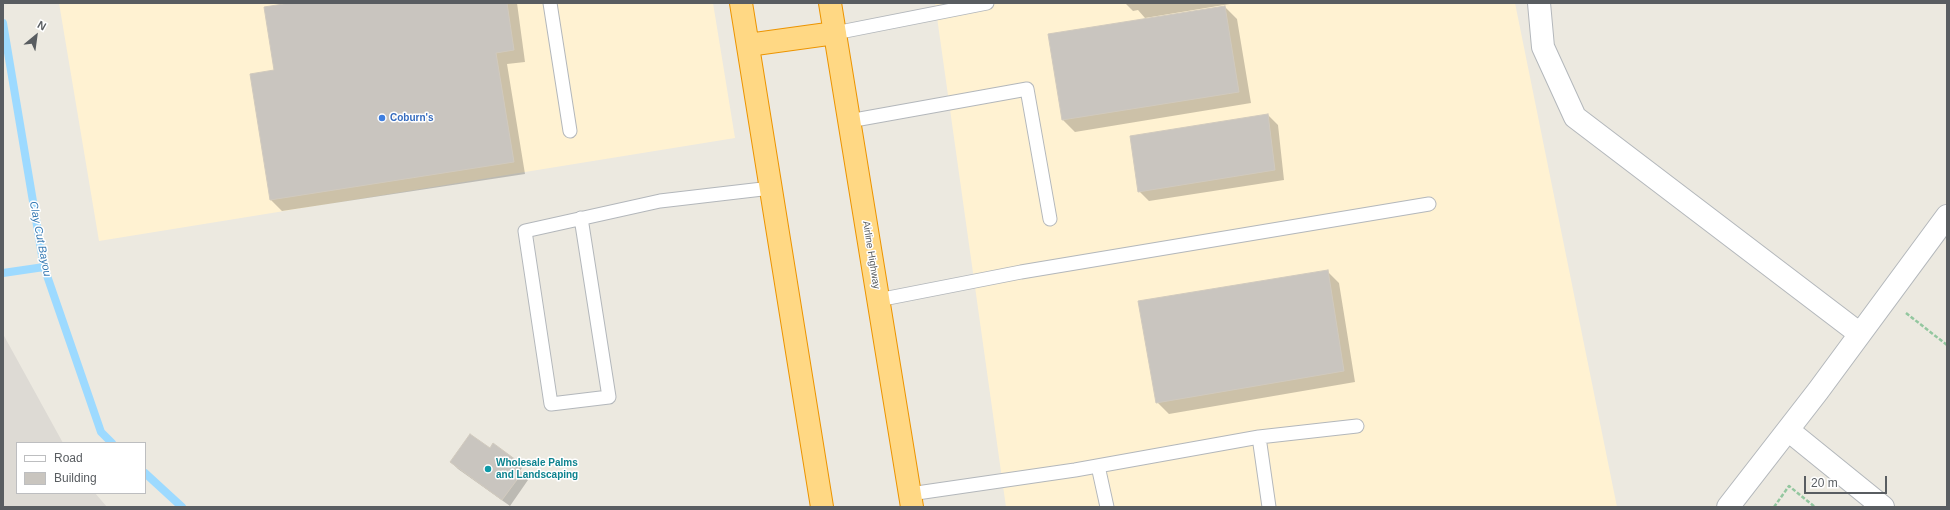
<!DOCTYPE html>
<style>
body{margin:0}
#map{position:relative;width:1950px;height:510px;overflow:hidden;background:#ece9e0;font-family:Helvetica,sans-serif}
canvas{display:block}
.frame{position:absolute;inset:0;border:4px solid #595d61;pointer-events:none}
.legend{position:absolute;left:16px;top:442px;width:130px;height:52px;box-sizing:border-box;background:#fff;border:1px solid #bdbec0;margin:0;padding:5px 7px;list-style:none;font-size:12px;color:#595d61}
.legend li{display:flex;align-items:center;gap:8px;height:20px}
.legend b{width:20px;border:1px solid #bdbec0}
.north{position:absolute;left:16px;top:16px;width:40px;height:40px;-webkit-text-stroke:3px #fff;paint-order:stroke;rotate:29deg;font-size:11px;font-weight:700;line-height:16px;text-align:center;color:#595d61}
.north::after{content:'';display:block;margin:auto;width:14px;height:18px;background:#595d61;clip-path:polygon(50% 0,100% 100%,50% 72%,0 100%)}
.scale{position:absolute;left:1804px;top:476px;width:83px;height:18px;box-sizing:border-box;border:2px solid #595d61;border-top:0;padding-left:5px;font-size:12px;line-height:14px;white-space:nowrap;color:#595d61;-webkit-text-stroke:3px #fff;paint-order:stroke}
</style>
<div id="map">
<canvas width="1950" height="510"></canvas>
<div class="frame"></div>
<ul class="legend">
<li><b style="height:5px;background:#fff"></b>Road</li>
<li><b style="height:11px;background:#c9c5bf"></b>Building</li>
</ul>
<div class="north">N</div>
<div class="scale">20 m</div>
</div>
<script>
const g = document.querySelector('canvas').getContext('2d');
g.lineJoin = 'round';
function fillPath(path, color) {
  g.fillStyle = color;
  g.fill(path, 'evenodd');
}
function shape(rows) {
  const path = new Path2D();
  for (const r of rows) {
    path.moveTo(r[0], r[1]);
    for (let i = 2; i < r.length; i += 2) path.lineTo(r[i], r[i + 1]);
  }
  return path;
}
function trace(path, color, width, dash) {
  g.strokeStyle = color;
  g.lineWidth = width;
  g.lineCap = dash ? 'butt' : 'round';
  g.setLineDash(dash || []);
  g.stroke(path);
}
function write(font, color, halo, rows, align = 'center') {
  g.font = font + ' Helvetica,sans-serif';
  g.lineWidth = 3;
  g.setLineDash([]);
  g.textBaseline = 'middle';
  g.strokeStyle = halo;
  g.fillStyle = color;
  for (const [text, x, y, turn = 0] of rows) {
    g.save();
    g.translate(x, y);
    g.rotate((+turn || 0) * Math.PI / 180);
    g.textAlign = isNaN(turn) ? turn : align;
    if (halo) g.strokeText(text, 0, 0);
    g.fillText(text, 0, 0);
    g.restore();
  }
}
const commercial = shape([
 [59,3,713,3,735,138,99,241],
 [935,3,1515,3,1617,507,1006,507]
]);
const industrial = shape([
 [3,334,63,443,17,443,17,493,95,493,107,507,3,507]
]);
const shadow = shape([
 [298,3,517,3,525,62,507,64,525,174,282,211,271,200,275,71],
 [1125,3,1236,3,1145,18,1138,10,1133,11],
 [1225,7,1237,19,1251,103,1075,132,1063,120],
 [1268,115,1278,125,1284,180,1149,201,1139,191],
 [1327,271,1339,283,1355,382,1169,414,1157,402],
 [490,449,515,461,522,468,519,472,528,480,510,506,458,469,451,462]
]);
const stream = shape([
 [3,23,44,267,101,432,112,443],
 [3,273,44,267],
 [145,473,182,507]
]);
const building = shape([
 [290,3,507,3,514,50,496,53,514,162,270,200,250,74,274,70,264,7,290,3],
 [1225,6,1239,92,1062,120,1048,34,1225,6],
 [1268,114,1275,170,1138,192,1130,136,1268,114],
 [1328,270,1344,371,1156,403,1138,301,1328,270],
 [470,434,490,448,493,443,516,460,511,465,522,473,502,500,450,462,470,434]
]);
const path = shape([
 [1906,313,1947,345],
 [1774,507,1789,486,1815,507]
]);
const lane = shape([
 [550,3,570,131],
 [835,33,987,3],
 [849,121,1027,89,1050,219],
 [581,218,609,397,551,404,525,231,660,201,771,188],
 [878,300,1021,272,1429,204],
 [1259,437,1269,507],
 [1098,466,1107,507],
 [910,494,1075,470,1259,437,1357,426]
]);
const street = shape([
 [1539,3,1543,47,1575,117,1860,334],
 [1788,430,1883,507],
 [1728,507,1818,391,1947,216]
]);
const highway = shape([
 [741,3,822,507],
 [830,3,912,507],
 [748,45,835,33]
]);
const markers = [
 [382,118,4,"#3f7fe0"],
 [488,469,4,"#0f9aa8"]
];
const shopNames = [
 ["Coburn's",390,118]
];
const streetNames = [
 ["Airline Highway",871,255,81]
];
const cultureNames = [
 ["Wholesale Palms",496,463],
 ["and Landscaping",496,475]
];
const waterNames = [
 ["Clay Cut Bayou",40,239,79]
];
fillPath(commercial, '#fff2d2');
fillPath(industrial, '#dddad4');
fillPath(shadow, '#0003');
trace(stream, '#9ddaff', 8);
fillPath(building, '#c9c5bf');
trace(building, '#d1cabe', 1);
trace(lane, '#b3b7bb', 15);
trace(street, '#b3b7bb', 24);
trace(highway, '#ec9400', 24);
trace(path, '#93c79f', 2.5, [4, 2]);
trace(lane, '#fff', 13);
trace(street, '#fff', 22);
trace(highway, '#ffd884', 22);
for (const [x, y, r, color] of markers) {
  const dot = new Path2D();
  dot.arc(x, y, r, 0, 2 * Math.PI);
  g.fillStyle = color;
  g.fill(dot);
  trace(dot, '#fff', 1.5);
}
write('bold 10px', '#366cbe', '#fff', shopNames, 'left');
write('10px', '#595d61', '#fff', streetNames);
write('bold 10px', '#0d838f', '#fff', cultureNames, 'left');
write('italic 11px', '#397bb3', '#fff', waterNames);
</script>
